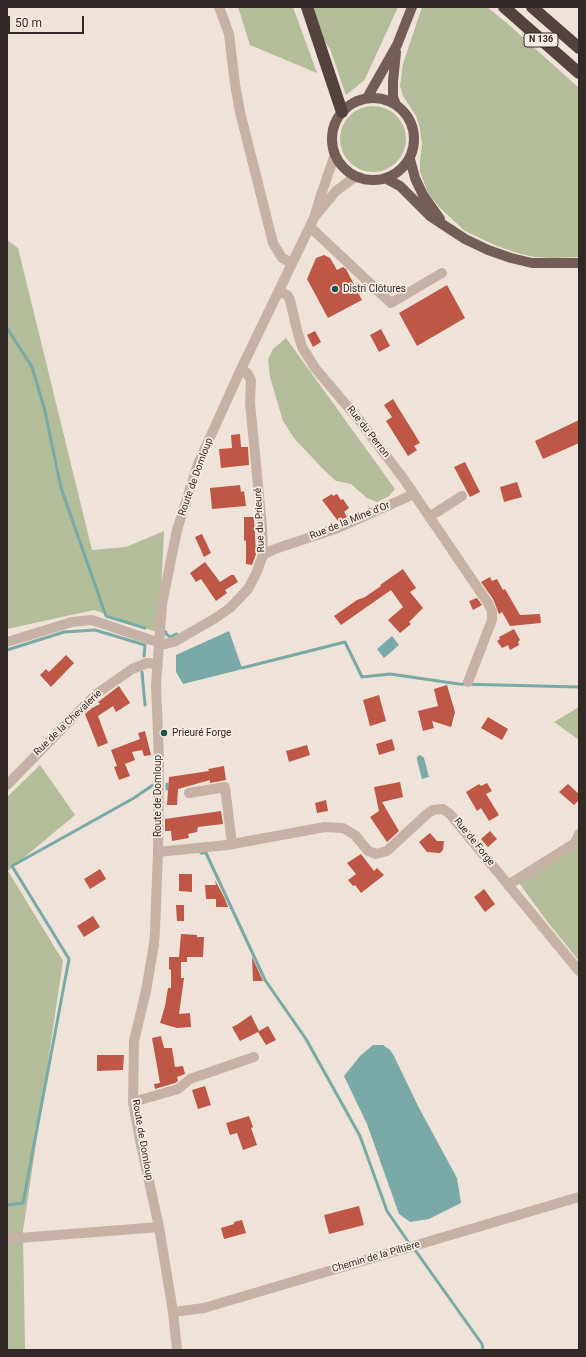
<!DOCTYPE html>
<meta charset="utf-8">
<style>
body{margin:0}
#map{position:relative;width:586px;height:1357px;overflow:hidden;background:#efe2d8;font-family:Roboto,sans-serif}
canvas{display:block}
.frame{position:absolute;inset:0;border:8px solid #322826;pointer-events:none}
.scale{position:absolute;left:8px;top:16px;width:76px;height:18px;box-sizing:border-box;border:2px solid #322826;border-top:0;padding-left:5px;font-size:12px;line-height:14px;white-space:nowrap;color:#322826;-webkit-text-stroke:3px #f7ece3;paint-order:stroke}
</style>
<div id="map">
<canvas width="586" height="1357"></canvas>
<div class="frame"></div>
<div class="scale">50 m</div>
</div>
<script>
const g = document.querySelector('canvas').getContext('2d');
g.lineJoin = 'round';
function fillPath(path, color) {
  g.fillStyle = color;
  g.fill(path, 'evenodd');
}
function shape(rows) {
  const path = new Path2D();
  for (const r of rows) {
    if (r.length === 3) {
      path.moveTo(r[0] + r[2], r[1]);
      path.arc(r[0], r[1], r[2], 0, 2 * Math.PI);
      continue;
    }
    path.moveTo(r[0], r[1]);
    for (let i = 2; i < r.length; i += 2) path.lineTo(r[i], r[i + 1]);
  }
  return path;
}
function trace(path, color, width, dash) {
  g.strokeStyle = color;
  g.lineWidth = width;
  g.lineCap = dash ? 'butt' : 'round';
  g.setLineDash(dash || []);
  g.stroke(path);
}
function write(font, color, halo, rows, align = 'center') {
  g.font = font + ' Roboto,sans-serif';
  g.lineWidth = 3.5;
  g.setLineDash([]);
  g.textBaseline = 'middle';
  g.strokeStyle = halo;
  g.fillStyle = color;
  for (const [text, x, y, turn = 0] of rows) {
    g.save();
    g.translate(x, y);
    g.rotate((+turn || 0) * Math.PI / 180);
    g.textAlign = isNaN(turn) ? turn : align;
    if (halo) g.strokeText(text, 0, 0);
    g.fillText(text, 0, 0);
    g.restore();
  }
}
const green = shape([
 [238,7,293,7,317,73,250,45],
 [312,7,398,7,365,79,361,83,346,95,330,49,324,41],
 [422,7,487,7,508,24,579,88,579,257,552,258,534,257,517,253,497,246,465,231,440,208,428,193,420,172,420,161,422,144,420,129,416,116,403,96,400,86,403,64],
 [373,139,33],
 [7,240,18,248,92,550,126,547,164,531,159,633,94,610,7,629],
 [286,338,395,489,389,496,377,502,367,498,351,484,336,481,323,469,294,438,283,421,270,377,268,359,273,349],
 [579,707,579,740,554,722],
 [40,765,75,815,8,871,63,961,23,1231,25,1350,7,1350,7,797],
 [579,841,579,961,546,920,517,880]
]);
const water = shape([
 [229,631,242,668,239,670,183,684,176,672,176,655],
 [392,636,399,645,384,658,377,649],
 [420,755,424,758,429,777,422,779,417,760,417,757],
 [373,1045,383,1045,390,1050,394,1056,418,1106,457,1178,461,1203,429,1219,410,1222,399,1214,367,1124,344,1076,360,1056]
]);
const stream = shape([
 [7,328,32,367,45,411,61,488,106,616,145,628],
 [166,632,166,634,170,637,177,634],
 [7,650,64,632,95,630,145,645,144,656],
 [239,667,242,668,345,642,362,677,390,674,459,684,579,687],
 [142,672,145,705],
 [167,789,167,784],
 [201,853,206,853,265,980,306,1039,360,1136,387,1211,409,1243],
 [7,1205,23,1203,69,959,12,866,134,798,153,785],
 [415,1250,482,1344,483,1350]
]);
const building = shape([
 [324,255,330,258,337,270,343,267,346,269,362,300,328,318,307,279,316,258],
 [447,285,465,318,417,346,399,313],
 [381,329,390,346,379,352,370,335],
 [315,331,321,342,313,347,307,335],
 [393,399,420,443,414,446,417,450,408,456,386,421,392,417,384,405],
 [579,420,579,443,543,459,535,441],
 [240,434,241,447,248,447,249,465,221,468,219,449,232,448,231,435],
 [465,462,480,492,470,497,454,467],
 [517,482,522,497,504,502,500,487],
 [240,485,241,492,244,491,246,506,212,509,210,488],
 [332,494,333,496,337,494,341,500,343,499,349,508,344,512,347,517,338,521,322,500],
 [244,517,254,517,256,554,252,565,246,564,246,540,244,541],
 [202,534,211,553,204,557,195,537],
 [205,562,220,582,231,575,234,575,238,582,225,590,227,593,216,601,201,579,196,582,190,573],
 [403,569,416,588,410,592,423,608,409,622,411,624,400,633,388,620,403,607,391,590,341,625,334,616,357,600,365,597,381,586,380,585],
 [490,577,492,581,497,579,503,590,505,589,520,615,540,614,541,623,510,626,502,612,499,614,493,599,481,582],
 [477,598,482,605,473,610,469,601],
 [514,629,520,640,518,642,519,645,510,650,508,645,502,648,497,641,500,639,499,637],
 [66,655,74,663,51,687,40,675,46,669,49,672],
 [447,685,455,712,451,727,432,721,434,728,423,731,418,711,438,706,434,689],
 [119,686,130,703,116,712,113,706,98,716,108,743,98,747,85,714,92,708,100,704,98,702],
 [379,695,386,721,370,726,363,700],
 [488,717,508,729,502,740,481,728],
 [145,731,151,755,144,756,142,750,132,752,135,760,125,764,130,776,119,780,114,767,117,766,111,750,140,739,138,733],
 [392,739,395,750,379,755,376,744],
 [307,745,310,755,289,762,286,751],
 [224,766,226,780,210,783,210,780,178,789,177,805,167,805,169,777,209,771,208,769],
 [400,782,403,797,382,802,399,831,387,842,370,817,379,811,374,787],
 [487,783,492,791,486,794,499,815,489,821,481,808,477,811,466,792,479,784,481,786],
 [568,784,579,794,579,800,574,805,559,792],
 [326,800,328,811,317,813,315,803],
 [221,811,223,824,198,827,197,832,188,834,189,838,172,841,171,831,165,831,165,819],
 [490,831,497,839,488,847,481,839],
 [430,833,437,841,444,841,443,850,440,853,427,852,419,842],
 [361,854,374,871,377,868,384,875,361,893,355,885,353,886,348,880,356,874,347,863],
 [100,869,106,879,90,889,84,879],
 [179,874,192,874,192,892,179,891],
 [215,880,225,899,228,907,216,907,216,899,206,899,205,885,216,885],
 [484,889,495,904,485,912,474,897],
 [176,905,184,905,184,921,177,921],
 [93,916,100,927,84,937,77,926],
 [181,934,197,935,197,937,204,937,203,957,187,957,187,962,181,962,181,978,184,978,179,1014,190,1013,191,1027,177,1028,160,1023,165,1006,168,988,171,988,171,970,169,969,169,957,179,957],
 [252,957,263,981,253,981],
 [251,1015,259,1031,268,1026,276,1040,266,1045,258,1032,240,1041,232,1027,238,1024],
 [161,1036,164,1048,172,1048,175,1067,183,1066,185,1074,177,1077,178,1081,175,1083,155,1089,154,1084,160,1083,152,1038],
 [97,1055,124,1055,123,1070,97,1071],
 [205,1086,211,1105,198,1109,192,1090],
 [249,1116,253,1127,251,1128,257,1145,243,1150,237,1133,230,1135,226,1123],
 [359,1206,364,1225,329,1234,324,1215],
 [242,1220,246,1233,224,1239,221,1228,234,1224,234,1222]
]);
const minor = shape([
 [219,7,229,34,235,84,240,112,273,243,282,258,292,263],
 [316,215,335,192,344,185,352,179,359,177],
 [310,227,391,303,442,273],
 [279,290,288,296,290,300,297,330,302,347,315,368,359,420,403,478,488,603,492,612,492,620,468,682],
 [429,517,462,496],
 [263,555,275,549,338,528,414,494],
 [7,642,72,622,92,620,151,640,165,644,168,643,174,642,214,619,230,608,248,589,256,574,263,555,262,527,250,403,251,380,247,373,241,369],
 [7,785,95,695,132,669,147,663,157,664],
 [189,793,225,787,232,844],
 [158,852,227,845,325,827,343,828,355,835,368,851,376,854,387,851,427,814,433,810,443,809,450,814,579,971],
 [508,885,575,843,579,834],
 [133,1102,178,1089,190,1079,254,1057],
 [7,1239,159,1227],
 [173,1312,204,1308,579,1197],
 [177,1350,173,1312,159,1227,141,1145,133,1102,134,1041,146,991,154,944,155,930,158,852,159,758,156,685,162,604,177,530,198,464,241,369,314,218,321,195,335,154]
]);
const major = shape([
 [396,52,393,81,393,97,396,105],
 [367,98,397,45,412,7],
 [373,139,41],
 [410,159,415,178,423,195,440,219],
 [385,178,400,186,430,216,465,239,488,250,511,258,532,263,579,263]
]);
const highway = shape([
 [307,7,342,112],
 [504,7,579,73],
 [532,7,579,48]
]);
const markers = [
 [335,289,4,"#1e514f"],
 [164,733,4,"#1e514f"]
];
const shields = [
 [541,40,34]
];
const shieldNames = [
 ["N 136",541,40]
];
const poiNames = [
 ["Distri Clôtures",343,289],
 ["Prieuré Forge",172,733]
];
const streetNames = [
 ["Rue du Perron",368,432,52],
 ["Route de Domloup",196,477,-70],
 ["Rue du Prieuré",260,520,-93],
 ["Rue de la Mine d'Or",350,521,-22],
 ["Rue de la Chevalerie",68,723,-44],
 ["Route de Domloup",158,796,-90],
 ["Rue de Forge",474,842,51],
 ["Route de Domloup",142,1140,80],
 ["Chemin de la Piltière",376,1257,-16]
];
fillPath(green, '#b4bd99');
fillPath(water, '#79aaa7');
trace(stream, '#79aaa7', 3);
fillPath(building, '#be5746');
trace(minor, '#c6b1a5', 10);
trace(major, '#735e57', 10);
trace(highway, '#53423d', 12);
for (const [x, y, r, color] of markers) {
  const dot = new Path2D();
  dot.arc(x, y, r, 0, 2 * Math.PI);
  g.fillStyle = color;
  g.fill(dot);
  trace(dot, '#f7ece3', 1.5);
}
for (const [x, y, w] of shields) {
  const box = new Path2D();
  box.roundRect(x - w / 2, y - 7, w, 14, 3);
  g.fillStyle = '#f7ece3';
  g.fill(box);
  trace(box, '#322826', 1);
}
write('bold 9px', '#322826', null, shieldNames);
write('10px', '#322826', '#f7ece3', poiNames, 'left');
write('10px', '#322826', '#f7ece3', streetNames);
</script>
